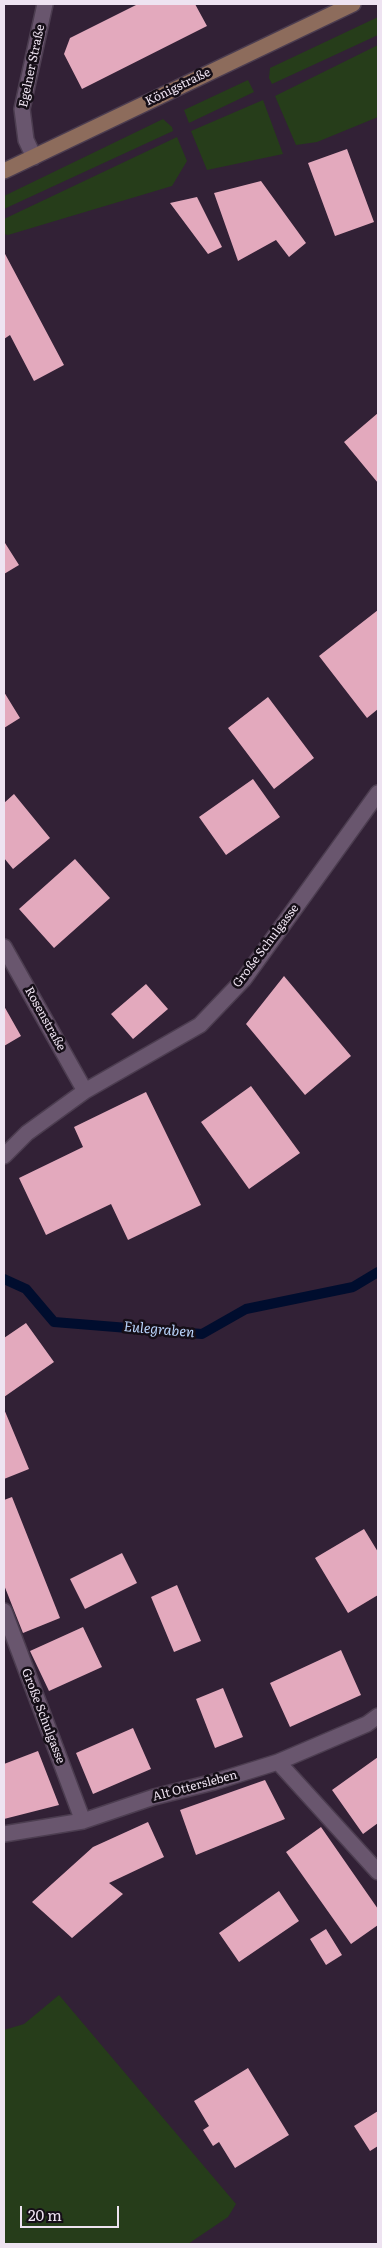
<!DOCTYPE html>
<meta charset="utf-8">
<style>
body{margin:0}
#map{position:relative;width:382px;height:2248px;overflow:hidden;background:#322136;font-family:Literata,serif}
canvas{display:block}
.frame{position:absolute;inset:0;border:5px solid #eee3f1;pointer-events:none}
.scale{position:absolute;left:20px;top:2206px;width:99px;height:22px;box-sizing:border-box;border:2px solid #eee3f1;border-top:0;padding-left:6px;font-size:15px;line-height:18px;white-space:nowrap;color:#eee3f1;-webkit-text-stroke:4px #150e17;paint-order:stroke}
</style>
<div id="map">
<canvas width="382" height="2248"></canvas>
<div class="frame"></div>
<div class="scale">20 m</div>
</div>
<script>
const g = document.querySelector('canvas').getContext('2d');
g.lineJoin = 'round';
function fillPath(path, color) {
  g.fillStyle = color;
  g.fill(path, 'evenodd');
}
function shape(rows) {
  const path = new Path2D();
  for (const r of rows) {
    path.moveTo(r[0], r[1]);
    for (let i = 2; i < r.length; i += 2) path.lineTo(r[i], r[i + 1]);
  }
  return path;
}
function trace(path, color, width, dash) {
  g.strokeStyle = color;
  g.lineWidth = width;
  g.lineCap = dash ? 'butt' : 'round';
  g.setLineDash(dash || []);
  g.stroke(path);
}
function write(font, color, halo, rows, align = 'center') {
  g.font = font + ' Literata,serif';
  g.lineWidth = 5;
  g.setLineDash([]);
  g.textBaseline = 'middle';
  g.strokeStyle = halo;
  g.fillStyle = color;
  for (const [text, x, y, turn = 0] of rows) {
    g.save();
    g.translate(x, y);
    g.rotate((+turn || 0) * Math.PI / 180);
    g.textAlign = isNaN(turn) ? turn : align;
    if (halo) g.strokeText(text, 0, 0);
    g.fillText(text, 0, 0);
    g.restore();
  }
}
const green = shape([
 [378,17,378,35,272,84,269,78,270,68],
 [378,45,378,117,317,142,296,145,275,96],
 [248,80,254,92,189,123,184,110],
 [263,100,283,154,207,170,191,131],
 [163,119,172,127,173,131,4,209,4,196],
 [177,137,187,161,172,186,8,235,4,234,4,219],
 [59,1995,236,2204,228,2217,188,2244,4,2244,4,2030,24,2024]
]);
const stream = shape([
 [4,1279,26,1289,54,1322,202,1334,246,1309,353,1287,378,1272]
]);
const building = shape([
 [138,4,195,4,207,26,82,89,64,54,70,38],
 [347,149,374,222,335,236,308,163],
 [261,181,306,243,289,257,276,240,238,261,214,193],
 [197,197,222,247,208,254,170,203],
 [4,252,64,365,34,381,10,335,4,339],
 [378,413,378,483,344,442],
 [5,543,19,565,4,574,4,544],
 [378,610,378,709,367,718,319,656],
 [4,692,20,718,4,728],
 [268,697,314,758,274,789,228,728],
 [253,779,280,817,226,855,199,817],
 [14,794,50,838,13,869,4,858,4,803],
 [75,859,110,898,54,948,19,909],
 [284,976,351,1056,305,1095,246,1024],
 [146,984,168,1009,133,1039,111,1014],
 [4,1006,21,1036,4,1046],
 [251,1086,300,1153,249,1189,201,1122],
 [146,1092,201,1205,128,1240,111,1204,46,1235,19,1178,83,1147,74,1127],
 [26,1323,54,1362,4,1397,4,1338],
 [4,1409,29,1469,4,1479],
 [12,1497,60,1618,23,1633,4,1585,4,1500],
 [364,1529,378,1552,378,1595,348,1613,315,1558],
 [122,1553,137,1583,85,1609,70,1579],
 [177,1585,201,1641,174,1652,151,1597],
 [83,1627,102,1667,49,1691,30,1651],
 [341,1650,361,1695,290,1727,270,1683],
 [223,1688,243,1737,215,1748,196,1699],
 [133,1728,151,1769,93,1794,76,1753],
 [38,1751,59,1805,4,1819,4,1764],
 [378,1757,378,1823,363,1834,332,1790],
 [265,1780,285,1819,196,1855,180,1810],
 [148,1822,164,1857,109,1883,123,1894,72,1938,32,1902,93,1847],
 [321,1827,378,1909,378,1925,351,1944,286,1852],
 [279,1891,299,1921,239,1962,219,1933],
 [326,1929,342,1955,326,1965,310,1939],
 [248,2068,289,2135,235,2168,219,2142,213,2146,203,2130,209,2126,194,2101],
 [378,2111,378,2146,370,2151,354,2126]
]);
const street = shape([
 [34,157,26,140,22,109,45,4],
 [4,947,85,1091],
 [4,1156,27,1133,85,1091,200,1025,244,979,378,793],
 [4,1611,83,1821],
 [278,1762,378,1872],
 [4,1834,83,1821,154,1797,214,1782,278,1762,367,1724,378,1716]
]);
const secondary = shape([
 [4,171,353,4]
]);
const streetNames = [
 ["Egelner Straße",32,66,-78],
 ["Königstraße",178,87,-26],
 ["Große Schulgasse",266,946,-53],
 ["Rosenstraße",45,1019,61],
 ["Große Schulgasse",43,1716,69],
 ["Alt Ottersleben",195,1786,-15]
];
const waterNames = [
 ["Eulegraben",159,1330,5]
];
fillPath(green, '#263d1a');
trace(stream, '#000d2e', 10);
fillPath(building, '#e3a9bd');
trace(street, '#4c3d50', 18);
trace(secondary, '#4c3d50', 18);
trace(street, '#69566e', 15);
trace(secondary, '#8d6c5c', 15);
write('12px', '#eee3f1', '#150e17', streetNames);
write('italic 14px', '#b9d4fb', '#150e17', waterNames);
</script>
